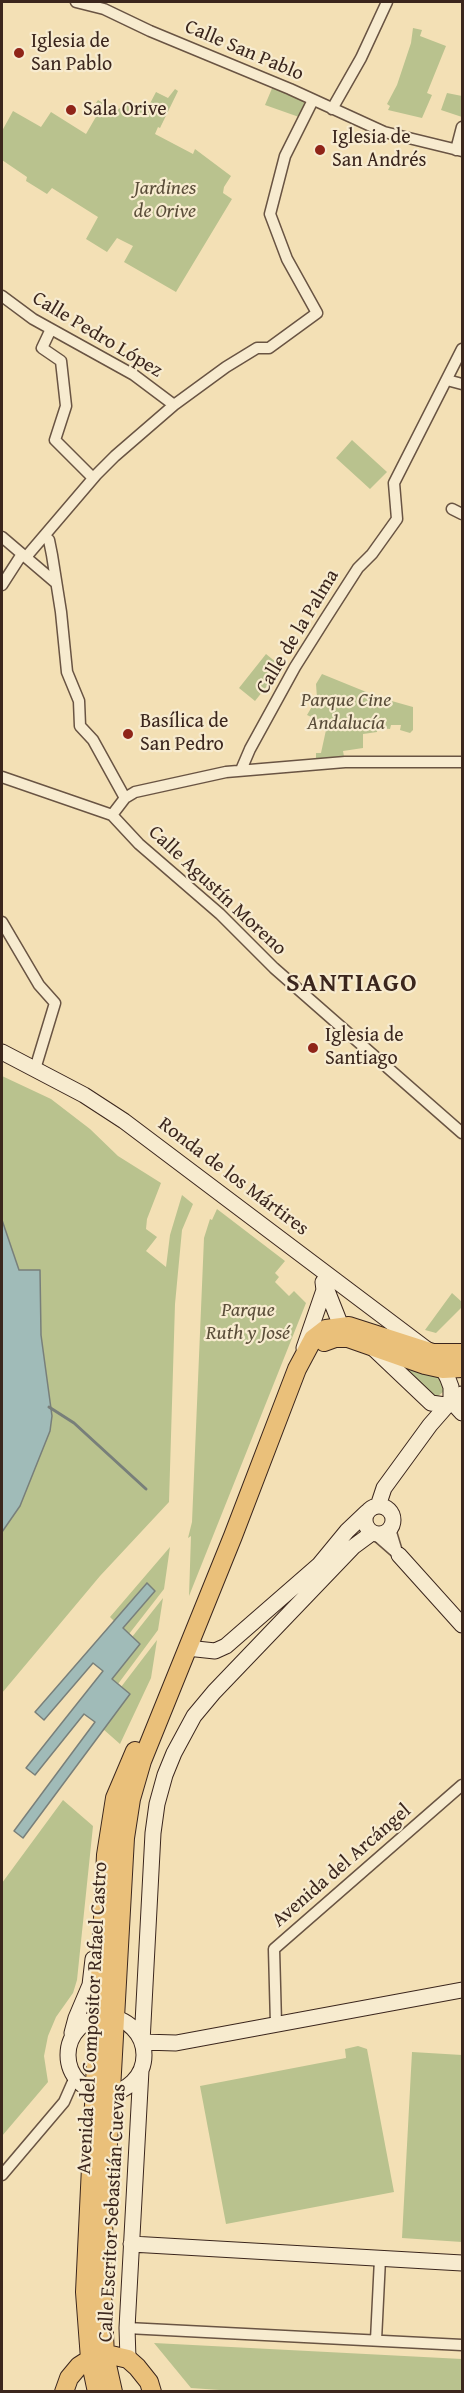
<!DOCTYPE html>
<meta charset="utf-8">
<style>
body{margin:0}
#map{position:relative;width:464px;height:2393px;overflow:hidden;background:#f3e0b5;font-family:"Gentium Book Plus",serif}
canvas{display:block}
.frame{position:absolute;inset:0;border:3px solid #3b261d;pointer-events:none}
</style>
<div id="map">
<canvas width="464" height="2393"></canvas>
<div class="frame"></div>
</div>
<script>
const g = document.querySelector('canvas').getContext('2d');
g.lineJoin = 'round';
function fillPath(path, color) {
  g.fillStyle = color;
  g.fill(path, 'evenodd');
}
function shape(rows) {
  const path = new Path2D();
  for (const r of rows) {
    if (r.length === 3) {
      path.moveTo(r[0] + r[2], r[1]);
      path.arc(r[0], r[1], r[2], 0, 2 * Math.PI);
      continue;
    }
    path.moveTo(r[0], r[1]);
    for (let i = 2; i < r.length; i += 2) path.lineTo(r[i], r[i + 1]);
  }
  return path;
}
function trace(path, color, width, dash) {
  g.strokeStyle = color;
  g.lineWidth = width;
  g.lineCap = dash ? 'butt' : 'round';
  g.setLineDash(dash || []);
  g.stroke(path);
}
function write(font, color, halo, rows, align = 'center') {
  g.font = font + ' "Gentium Book Plus",serif';
  g.lineWidth = 4.5;
  g.setLineDash([]);
  g.textBaseline = 'middle';
  g.strokeStyle = halo;
  g.fillStyle = color;
  for (const [text, x, y, turn = 0] of rows) {
    g.save();
    g.translate(x, y);
    g.rotate((+turn || 0) * Math.PI / 180);
    g.textAlign = isNaN(turn) ? turn : align;
    if (halo) g.strokeText(text, 0, 0);
    g.fillText(text, 0, 0);
    g.restore();
  }
}
const green = shape([
 [413,28,422,30,420,36,446,46,427,93,432,95,422,118,388,110,390,106,387,104,397,85,411,43],
 [273,86,307,100,299,117,265,105],
 [175,89,178,91,160,128,158,127,155,134,193,154,195,149,231,176,224,187,223,193,232,199,176,292,124,262,133,246,117,238,107,252,86,239,98,217,52,188,47,194,26,181,27,177,2,160,2,131,13,111,41,127,51,112,86,134,97,115,91,111,98,100,116,111,128,102,146,111,156,92,168,98],
 [447,93,462,96,462,117,441,110],
 [352,440,387,472,370,489,336,458],
 [266,654,282,667,255,701,239,688],
 [322,674,381,698,413,707,413,730,410,733,400,730,401,725,391,725,390,729,377,728,377,732,363,734,363,748,343,751,345,762,316,762,316,753,321,753,326,730,321,729,322,722,307,715,317,698,316,684],
 [2,1076,51,1099,90,1129,118,1156,161,1183,147,1219,146,1229,157,1237,146,1251,166,1267,170,1235,182,1195,193,1204,182,1230,175,1304,169,1502,100,1576,2,1693,2,1532,20,1506,52,1416,41,1335,40,1271,19,1270,2,1220],
 [217,1209,285,1261,275,1273,279,1277,275,1282,289,1296,294,1291,306,1303,189,1596,191,1536,188,1538,192,1522,204,1238,210,1219,212,1220],
 [452,1293,462,1302,462,1307,436,1333,425,1330],
 [399,1365,439,1376,444,1386,443,1392,438,1396,431,1395],
 [170,1547,164,1589,129,1634,123,1628,155,1591,146,1584,114,1621,110,1617],
 [163,1598,158,1630,118,1684,112,1679,140,1644,132,1637],
 [157,1640,151,1678,120,1744,103,1729,129,1694,121,1687],
 [63,1800,93,1826,77,1980,73,1993,56,2017,48,2036,44,2056,48,2082,2,2136,2,1883],
 [358,2046,367,2049,394,2192,226,2224,200,2086,346,2058,345,2049],
 [412,2052,462,2055,462,2242,402,2238],
 [154,2343,462,2359,462,2391,248,2392,191,2388]
]);
const water = shape([
 [2,1220,19,1270,40,1270,41,1335,52,1416,50,1431,20,1506,2,1532,2,1220],
 [147,1583,155,1591,123,1628,140,1644,112,1679,130,1694,23,1838,14,1831,95,1722,84,1714,35,1775,26,1768,103,1671,93,1663,44,1720,35,1712,147,1583]
]);
const stream = shape([
 [49,1407,74,1423,146,1489]
]);
const street = shape([
 [76,2,104,9,150,31,290,89,384,132,462,151],
 [332,109,361,58,387,2],
 [456,150,462,127],
 [2,296,33,319,134,375,174,405],
 [51,329,42,348,61,361,66,406,55,440,93,478],
 [447,380,462,384],
 [452,509,462,514],
 [44,536,49,540,52,555,61,612,67,672,79,701,80,726,93,740,125,798],
 [2,537,56,583],
 [26,557,96,475,115,456,174,405,226,367,257,348,269,348,317,313,287,259,270,214,285,156,313,100],
 [2,585,22,554],
 [241,770,250,749,295,667,324,621,358,568,372,554,397,519,394,483,462,349],
 [2,777,112,815,139,844,220,914,274,968,462,1133],
 [112,815,125,798,135,792,226,772,345,762,462,762],
 [2,922,39,985,55,1003,35,1069],
 [390,1529,397,1552],
 [375,1534,399,1555],
 [276,2024,274,1949,462,1785],
 [2,2175,64,2102,75,2077],
 [127,2328,462,2345],
 [376,2340,380,2259]
]);
const secondary = shape([
 [2,1052,84,1095,124,1121,429,1351,441,1365,448,1379,451,1387,451,1401],
 [324,1283,345,1336],
 [372,1347,431,1403,445,1405,462,1394],
 [304,1348,324,1290,323,1282],
 [451,1401,462,1413],
 [379,1520,14],
 [378,1506,384,1488,430,1425,451,1401],
 [399,1555,462,1625],
 [187,1648,215,1651,226,1646,319,1565,347,1531,367,1512],
 [106,2055,38],
 [72,2033,76,2018,90,1985,93,1959],
 [142,2042,153,1833,157,1804,165,1775,174,1753,194,1716,214,1692,353,1547,372,1533],
 [142,2042,176,2043,462,1990],
 [131,2244,462,2263],
 [128,2359,127,2328,141,2070]
]);
const primary = shape([
 [324,1342,335,1338,348,1338,425,1365,443,1369,462,1368],
 [64,2392,69,2378,79,2366,90,2359,111,2355,128,2359,137,2367,149,2382,152,2392],
 [97,2392,90,2359,85,2292,106,1855,115,1798,135,1751],
 [113,2392,105,2356,101,2270,125,1838,131,1799,142,1761,233,1536,297,1369,313,1339,326,1329,349,1326,433,1353,462,1353]
]);
const markers = [
 [19,53,6,"#8f2418"],
 [71,110,6,"#8f2418"],
 [320,150,6,"#8f2418"],
 [128,734,6,"#8f2418"],
 [313,1048,6,"#8f2418"]
];
const poiNames = [
 ["Iglesia de",31,42],
 ["San Pablo",31,65],
 ["Sala Orive",83,110],
 ["Iglesia de",332,138],
 ["San Andrés",332,161],
 ["Basílica de",140,722],
 ["San Pedro",140,745],
 ["Iglesia de",325,1036],
 ["Santiago",325,1059]
];
const streetNames = [
 ["Calle San Pablo",244,51,23],
 ["Calle Pedro López",97,335,31],
 ["Calle de la Palma",298,632,-59],
 ["Calle Agustín Moreno",217,891,43],
 ["Ronda de los Mártires",233,1177,37],
 ["Avenida del Arcángel",342,1866,-41],
 ["Avenida del Compositor Rafael Castro",93,2018,-87],
 ["Calle Escritor Sebastián Cuevas",113,2213,-87]
];
const parkNames = [
 ["Jardines",165,189],
 ["de Orive",165,212],
 ["Parque Cine",346,701],
 ["Andalucía",346,724],
 ["Parque",248,1311],
 ["Ruth y José",248,1334]
];
const districtNames = [
 ["SANTIAGO",352,984]
];
fillPath(green, '#b9c28e');
fillPath(water, '#a0bbb8');
trace(water, '#787f7a', 1.5);
trace(stream, '#787f7a', 3);
trace(street, '#695443', 13);
trace(secondary, '#3b261d', 17);
trace(primary, '#3b261d', 20);
trace(street, '#f7ebcf', 10);
trace(secondary, '#f7ebcf', 15);
trace(primary, '#eac07a', 18);
for (const [x, y, r, color] of markers) {
  const dot = new Path2D();
  dot.arc(x, y, r, 0, 2 * Math.PI);
  g.fillStyle = color;
  g.fill(dot);
  trace(dot, '#f7ebcf', 2);
}
write('20px', '#3b261d', '#f7ebcf', poiNames, 'left');
write('20px', '#3b261d', '#f7ebcf', streetNames);
write('italic 20px', '#5a4d39', '#f7ebcf', parkNames);
g.letterSpacing = '1.5px';
write('bold 26px', '#3b261d', '#f7ebcf', districtNames);
g.letterSpacing = '0px';
</script>
